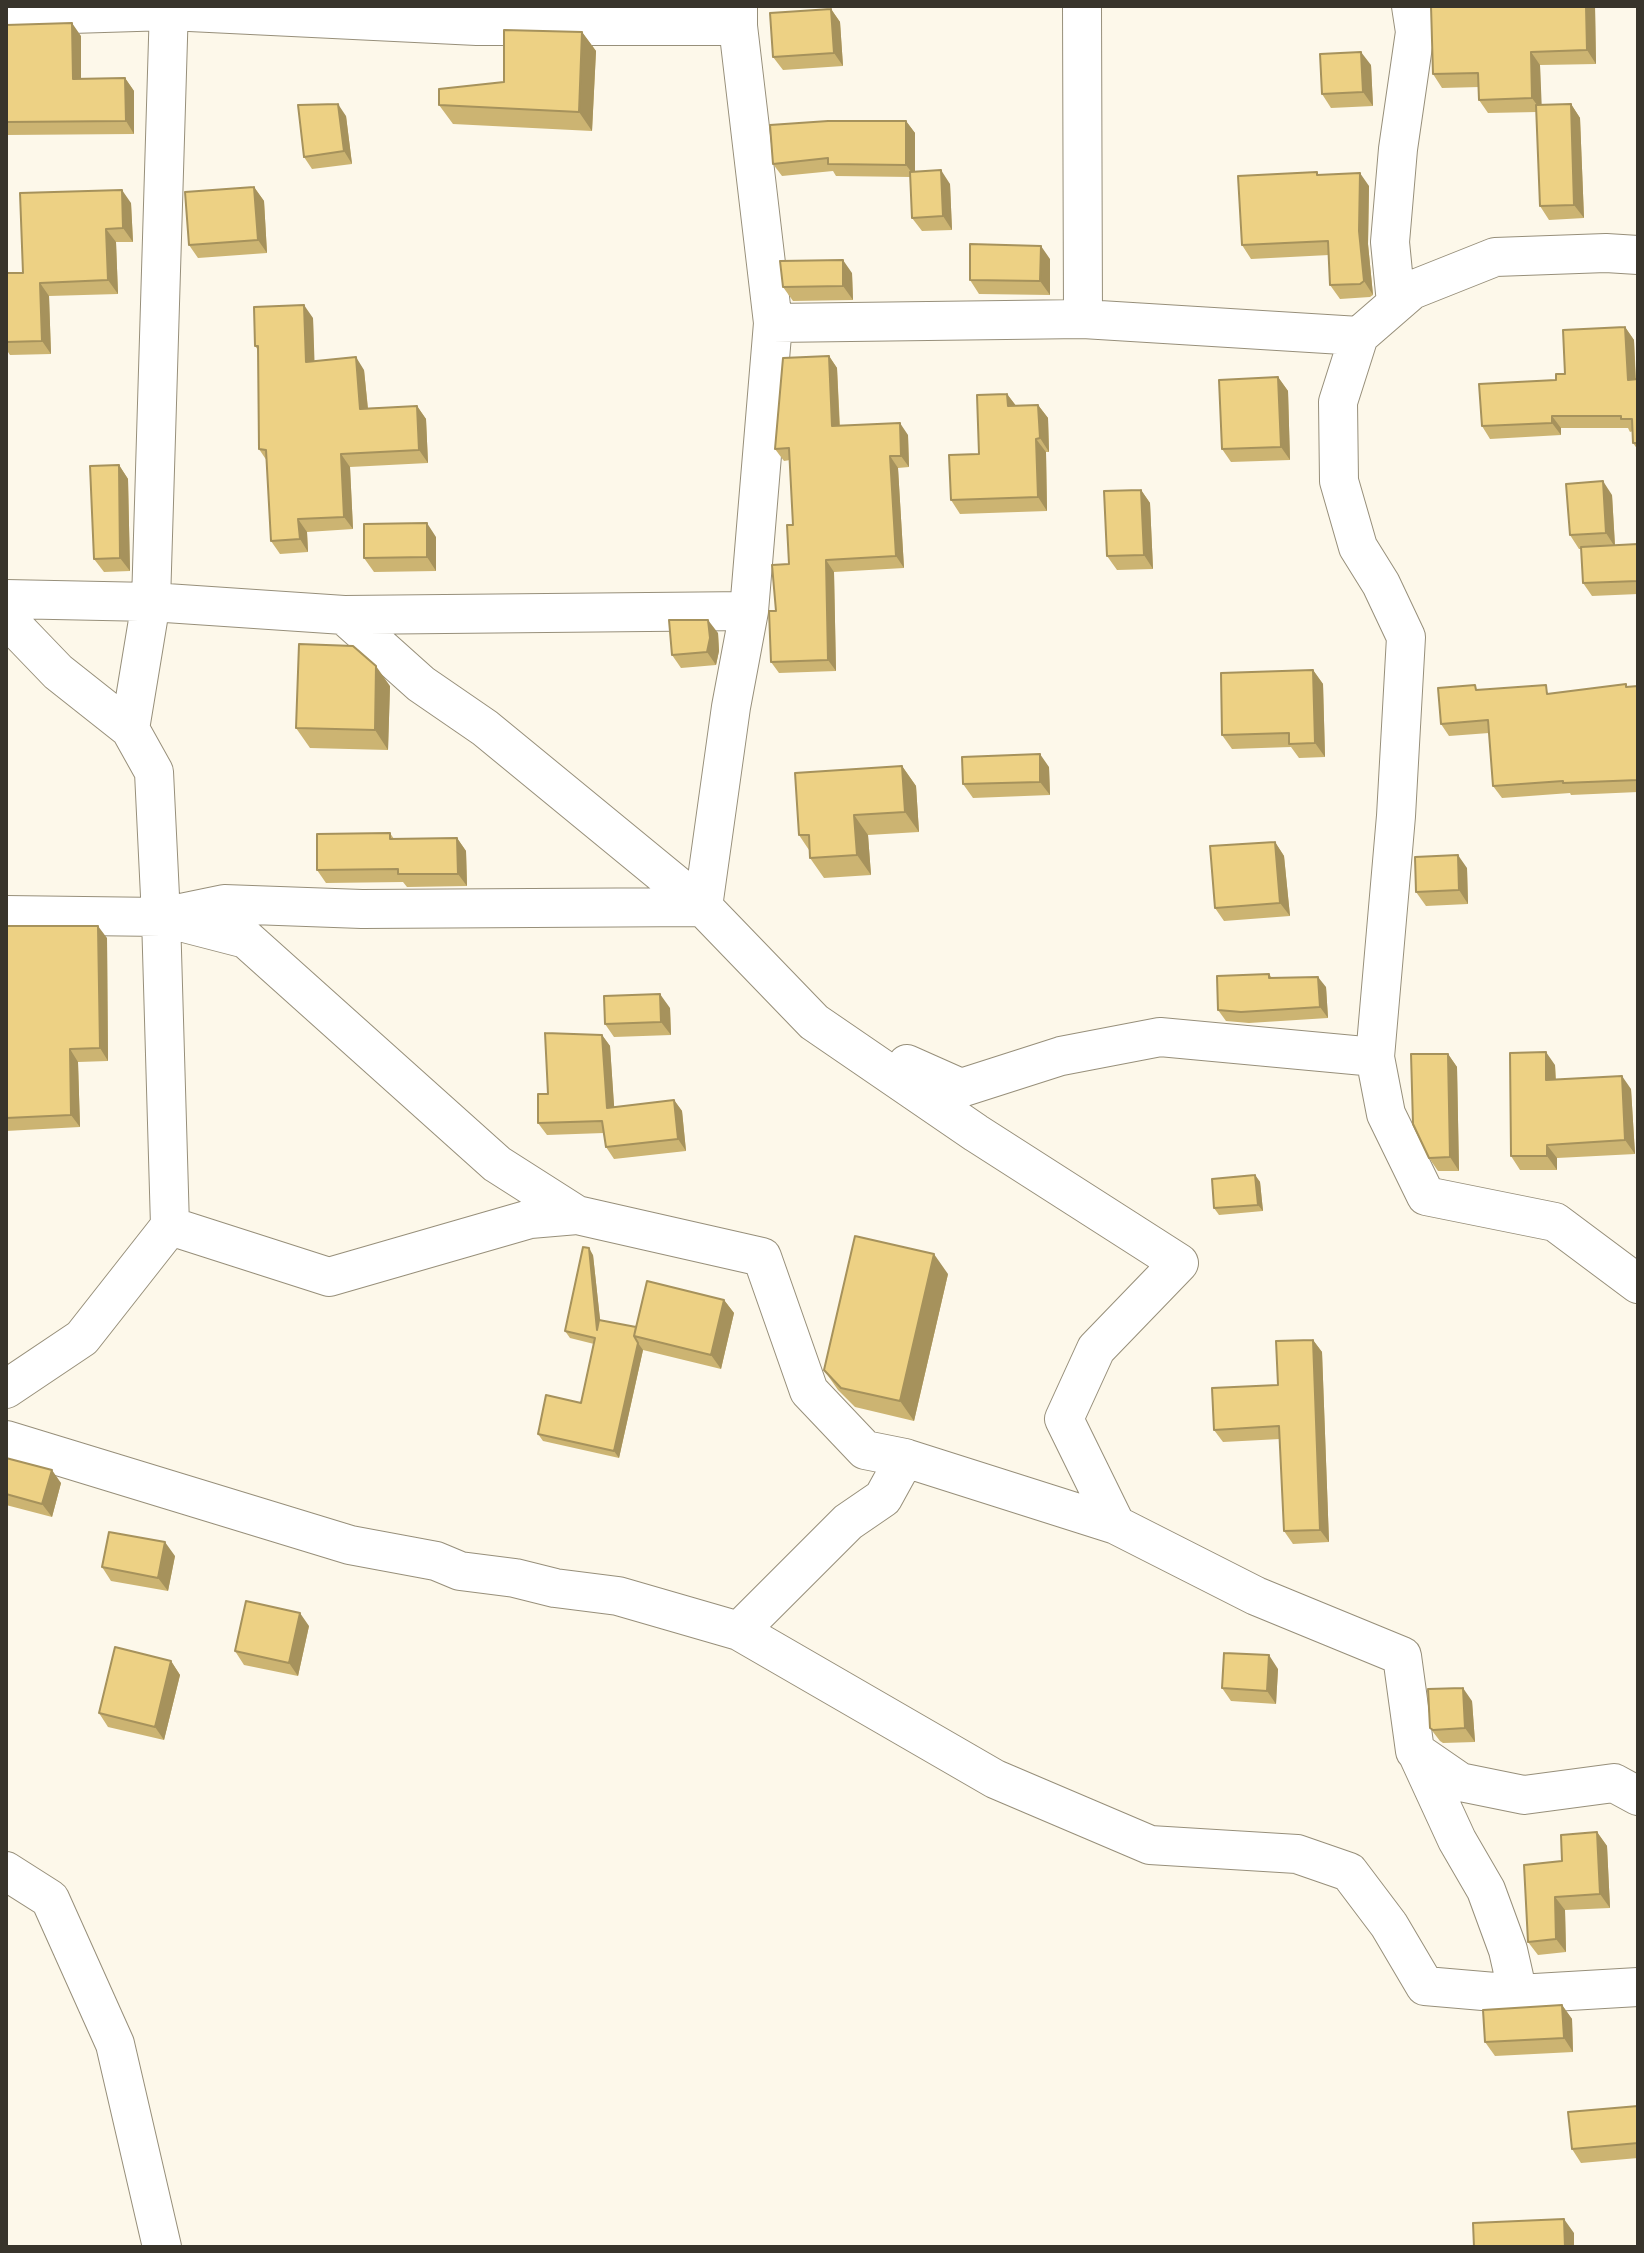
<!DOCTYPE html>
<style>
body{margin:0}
#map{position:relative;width:1644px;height:2253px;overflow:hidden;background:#fdf8ea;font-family:Quicksand,sans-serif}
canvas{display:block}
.frame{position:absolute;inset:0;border:8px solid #38342b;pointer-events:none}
</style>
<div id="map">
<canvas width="1644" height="2253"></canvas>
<div class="frame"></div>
</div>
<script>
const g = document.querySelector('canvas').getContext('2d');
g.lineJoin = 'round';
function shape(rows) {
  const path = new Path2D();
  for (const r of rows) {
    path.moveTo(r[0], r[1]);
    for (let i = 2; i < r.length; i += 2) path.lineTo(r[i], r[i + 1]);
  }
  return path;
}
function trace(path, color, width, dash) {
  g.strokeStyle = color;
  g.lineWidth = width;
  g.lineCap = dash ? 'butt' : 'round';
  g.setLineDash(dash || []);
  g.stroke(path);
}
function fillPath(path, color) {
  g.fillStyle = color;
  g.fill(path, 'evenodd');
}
const minor = shape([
 [169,6,151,602,130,729,154,772,161,917,246,939,497,1164,577,1215],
 [1082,6,1083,319],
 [6,16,169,11,477,26,738,26],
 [1396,303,1390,242,1398,149,1415,32,1411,6],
 [773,323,1083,319,1359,336],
 [6,599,151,602,344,615,749,611],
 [344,615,421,684,485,728,703,907,814,1022,976,1133,1179,1263,1096,1349,1064,1419,1116,1525],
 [6,618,58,672,130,729],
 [6,915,161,917,170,1226,82,1338,6,1389],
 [161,917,224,904,362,909,703,907,731,707,749,611,773,323,738,26,738,6],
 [1375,1057,1396,816,1406,637,1381,584,1358,547,1339,481,1338,402,1359,336,1412,290,1495,257,1606,253,1638,255],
 [907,1064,961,1088,1061,1056,1160,1037,1375,1057,1386,1114,1426,1196,1555,1222,1638,1284],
 [170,1226,329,1277,530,1219,577,1215,762,1257,809,1391,865,1450,905,1458],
 [6,1440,350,1545,436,1561,460,1571,515,1578,555,1588,618,1596,739,1631,848,1522,883,1498,905,1458,1116,1525,1256,1596,1402,1656,1415,1751,1460,1782,1524,1795,1614,1783,1638,1796],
 [739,1631,995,1779,1150,1845,1297,1854,1349,1872,1389,1925,1425,1986,1518,1994,1638,1987],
 [1417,1753,1457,1840,1486,1890,1508,1950,1518,1994],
 [6,1871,50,1899,115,2044,162,2247]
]);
const wall = shape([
 [1431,6,1595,6,1596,64,1540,65,1541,105,1571,104,1580,118,1584,218,1549,220,1540,206,1537,112,1488,113,1479,100,1479,87,1442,88,1433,74],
 [831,9,840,22,843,66,783,70,773,57],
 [6,25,81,36,81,79,125,78,134,91,134,134,6,135],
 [582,32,596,51,592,131,453,124,439,105,504,82],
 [1371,65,1373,106,1331,108,1322,94],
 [346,116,352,164,312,169,304,157],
 [906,121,915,133,915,171,950,184,952,230,922,231,912,218,911,177,836,176,833,171,782,176,773,164],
 [1318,175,1369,186,1368,244,1373,295,1370,297,1340,299,1330,285,1329,255,1251,259,1242,245],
 [254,187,264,201,267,253,198,258,189,245],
 [131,203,133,242,116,242,118,294,49,296,51,354,10,355,6,349,6,273,23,273],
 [1050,259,1050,295,979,294,970,280],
 [852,273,853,300,793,301,783,287],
 [313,318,314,361,364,370,368,408,417,406,426,419,428,463,350,467,353,529,307,532,308,552,280,554,271,541,267,461,259,449,258,350,255,346],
 [1625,327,1634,340,1636,379,1638,379,1638,450,1633,443,1633,431,1630,432,1628,428,1561,428,1561,435,1490,439,1482,426,1565,374],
 [829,356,837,368,840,426,908,435,909,467,898,468,904,568,834,572,836,671,779,673,771,662,776,611,789,564,793,525,790,460,784,461,775,449],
 [1278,377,1288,391,1290,460,1231,462,1222,449],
 [1007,394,1016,406,1038,405,1048,418,1049,452,1046,452,1047,511,960,514,951,500,979,454],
 [119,465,128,479,130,571,104,572,94,559],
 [1141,490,1150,503,1153,569,1117,570,1107,556],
 [1612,495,1615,545,1638,544,1638,594,1592,596,1583,583,1581,549,1579,549,1570,535],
 [436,537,436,571,374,572,364,558],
 [718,633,719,651,716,665,681,668,672,655],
 [1313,670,1323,684,1325,757,1299,758,1291,747,1232,749,1222,735],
 [1626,684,1627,687,1638,686,1638,792,1571,795,1570,793,1502,798,1493,786,1489,733,1449,736,1441,724,1479,690,1552,694],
 [390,686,388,750,310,748,296,728],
 [902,766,916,786,919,832,868,835,871,875,824,878,810,858,809,850,799,835],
 [1049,767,1050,795,973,798,963,784],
 [390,833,394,839,457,838,466,851,467,886,407,887,403,882,326,883,317,870],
 [1275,842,1284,856,1290,916,1224,921,1215,908],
 [1467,868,1468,904,1426,906,1416,892],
 [6,926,107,938,108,1061,78,1062,80,1127,6,1131],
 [1269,974,1272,978,1326,987,1328,1018,1249,1023,1226,1021,1218,1010],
 [670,1008,671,1035,614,1037,605,1024],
 [602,1035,610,1046,614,1107,674,1100,682,1111,686,1151,614,1159,606,1147,604,1133,547,1135,538,1123,548,1094],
 [1448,1054,1457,1067,1459,1171,1438,1171,1429,1158],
 [1555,1065,1556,1079,1631,1089,1635,1154,1557,1158,1557,1170,1520,1170,1511,1156],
 [1255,1175,1260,1182,1263,1211,1219,1215,1214,1208],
 [593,1255,600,1320,636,1327,724,1300,734,1313,721,1369,643,1350,619,1458,543,1441,538,1434,581,1403,594,1344,570,1338,565,1331],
 [948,1274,914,1421,855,1407,838,1390,824,1370],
 [1313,1340,1322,1352,1329,1542,1293,1544,1284,1531,1280,1439,1223,1442,1214,1430,1278,1385],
 [6,1458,61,1483,52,1517,6,1505],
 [175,1556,168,1591,111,1581,102,1567],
 [309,1626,298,1676,244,1665,235,1651],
 [171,1661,180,1675,164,1740,108,1727,99,1713],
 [1278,1669,1276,1704,1231,1701,1222,1688],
 [1472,1701,1475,1742,1443,1743,1440,1741,1430,1728],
 [1597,1832,1607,1846,1610,1908,1565,1910,1566,1952,1538,1955,1528,1942,1562,1861],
 [1562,2005,1572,2019,1573,2052,1495,2056,1485,2042],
 [1638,2106,1638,2158,1581,2163,1572,2149]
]);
const shadedWall = shape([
 [1586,6,1595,6,1596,64,1587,50],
 [831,9,840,22,843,66,834,53],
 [72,23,81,36,81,91,73,79],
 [582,32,596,51,592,131,579,112],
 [1361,52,1371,65,1373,106,1363,92],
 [1531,52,1540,65,1542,112,1532,98],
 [125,78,134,91,134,134,126,121],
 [338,104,346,116,352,164,344,151],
 [1571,104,1580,118,1584,218,1574,205],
 [906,121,915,133,915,177,906,165],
 [941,170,950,184,952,230,943,216],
 [1360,173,1369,186,1368,244,1373,295,1364,281,1359,231],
 [254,187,264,201,267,253,258,240],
 [122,190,131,203,133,242,123,228],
 [106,229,116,242,118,294,108,280],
 [1041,246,1050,259,1050,295,1040,281],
 [843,260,852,273,853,300,843,286],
 [40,283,49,296,51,354,42,341],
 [304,305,313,318,315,375,306,362],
 [1625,327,1634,340,1636,392,1628,380],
 [829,356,837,368,840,438,832,426],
 [356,357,364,370,369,421,360,409],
 [1278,377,1288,391,1290,460,1281,447],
 [1007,394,1017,407,1008,406],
 [1038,405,1048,418,1049,452,1040,438],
 [417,406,426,419,428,463,419,450],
 [1552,416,1561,428,1561,435,1552,423],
 [900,423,908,435,909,467,901,456],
 [1036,439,1046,452,1047,511,1038,497],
 [341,454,350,467,353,529,344,517],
 [890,456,898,468,904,568,896,556],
 [119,465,128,479,130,571,120,558],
 [1603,481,1612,495,1615,547,1606,533],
 [1141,490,1150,503,1153,569,1144,555],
 [298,519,307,532,308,552,300,539],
 [427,523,436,537,436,571,427,557],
 [826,560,834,572,836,671,828,660],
 [708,620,718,633,719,651,716,665,707,652],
 [376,666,390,686,388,750,375,730],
 [1313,670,1323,684,1325,757,1315,743],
 [1040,754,1049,767,1050,795,1040,782],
 [6,761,7,762,8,811,6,809],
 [902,766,916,786,919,832,905,812],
 [854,815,868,835,871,875,857,855],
 [457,838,466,851,467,886,458,874],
 [1275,842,1284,856,1290,916,1280,903],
 [1458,855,1467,868,1468,904,1459,890],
 [98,926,107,938,108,1061,100,1048],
 [1318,977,1326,987,1328,1018,1320,1007],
 [660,994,670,1008,671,1035,661,1022],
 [602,1035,610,1046,615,1119,607,1108],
 [70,1049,78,1062,80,1127,71,1115],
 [1546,1052,1555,1065,1556,1093,1546,1080],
 [1448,1054,1457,1067,1459,1171,1450,1157],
 [1622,1076,1631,1089,1635,1154,1625,1140],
 [674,1100,682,1111,686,1151,678,1139],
 [1547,1145,1557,1158,1557,1170,1547,1156],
 [1255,1175,1260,1182,1263,1211,1258,1205],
 [589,1248,593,1255,602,1337,597,1330],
 [934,1254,948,1274,914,1421,900,1401],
 [724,1300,734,1313,721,1369,711,1355],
 [1313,1340,1322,1352,1329,1542,1320,1530],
 [638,1343,643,1350,619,1458,614,1451],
 [52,1470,61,1483,52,1517,42,1504],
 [165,1542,175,1556,168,1591,158,1578],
 [300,1613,309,1626,298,1676,289,1663],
 [1269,1655,1278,1669,1276,1704,1267,1691],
 [171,1661,180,1675,164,1740,155,1727],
 [1463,1688,1472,1701,1475,1742,1465,1728],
 [1597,1832,1607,1846,1610,1908,1600,1894],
 [1555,1897,1565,1910,1566,1952,1556,1939],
 [1562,2005,1572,2019,1573,2052,1564,2038],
 [1564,2219,1574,2233,1574,2247,1565,2247]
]);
const building = shape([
 [1431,6,1586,6,1587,50,1531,52,1532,98,1479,100,1478,73,1433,74,1431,6],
 [831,9,834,53,773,57,770,13,831,9],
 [72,23,73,79,125,78,126,121,6,122,6,25,72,23],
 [504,30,582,32,579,112,439,105,439,89,504,82,504,30],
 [1361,52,1363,92,1322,94,1320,54,1361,52],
 [338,104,344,151,304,157,298,105,338,104],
 [1571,104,1574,205,1540,206,1536,105,1571,104],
 [828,121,906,121,906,165,828,164,828,158,773,164,770,125,828,121],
 [941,170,943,216,912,218,910,172,941,170],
 [1317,172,1317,175,1360,173,1359,231,1364,281,1360,284,1330,285,1328,241,1242,245,1238,176,1317,172],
 [254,187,258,240,189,245,185,192,254,187],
 [122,190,123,228,106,229,108,280,40,283,42,341,6,342,6,273,23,273,20,193,122,190],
 [970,244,1041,246,1040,281,970,280,970,244],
 [843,260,843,286,783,287,780,261,843,260],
 [304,305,306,362,356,357,360,409,417,406,419,450,341,454,344,517,298,519,300,539,271,541,266,450,259,449,258,346,255,346,254,307,304,305],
 [1625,327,1628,380,1638,379,1638,443,1633,443,1632,419,1621,419,1621,416,1552,416,1552,423,1482,426,1479,384,1556,380,1556,374,1565,374,1563,330,1625,327],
 [829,356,832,426,900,423,901,456,890,456,896,556,826,560,828,660,771,662,769,611,776,611,772,565,789,564,787,525,793,525,789,448,775,449,783,358,829,356],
 [1278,377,1281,447,1222,449,1219,380,1278,377],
 [1007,394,1008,406,1038,405,1040,438,1036,439,1038,497,951,500,949,455,979,454,977,395,1007,394],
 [119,465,120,558,94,559,90,466,119,465],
 [1603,481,1606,533,1570,535,1566,484,1603,481],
 [1141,490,1144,555,1107,556,1104,491,1141,490],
 [427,523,427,557,364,558,364,524,427,523],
 [1638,544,1638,581,1583,583,1581,547,1638,544],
 [669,620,708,620,710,638,707,652,672,655,669,620],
 [299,644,353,646,376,666,375,730,296,728,299,644],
 [1313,670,1315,743,1289,744,1289,733,1222,735,1221,673,1313,670],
 [1626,684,1626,687,1638,686,1638,780,1563,783,1563,781,1493,786,1488,720,1441,724,1438,688,1475,685,1476,690,1546,685,1547,694,1626,684],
 [1040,754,1040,782,963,784,962,757,1040,754],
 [902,766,905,812,854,815,857,855,810,858,809,835,799,835,795,773,902,766],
 [390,833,390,839,457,838,458,874,398,874,398,869,317,870,317,834,390,833],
 [1275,842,1280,903,1215,908,1210,846,1275,842],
 [1458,855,1459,890,1416,892,1415,857,1458,855],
 [6,926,98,926,100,1048,70,1049,71,1115,6,1118,6,926],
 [1269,974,1269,978,1318,977,1320,1007,1241,1012,1218,1010,1217,976,1269,974],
 [660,994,661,1022,605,1024,604,996,660,994],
 [545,1033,602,1035,607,1108,674,1100,678,1139,606,1147,602,1121,538,1123,538,1094,548,1094,545,1033],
 [1546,1052,1546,1080,1622,1076,1625,1140,1547,1145,1547,1156,1511,1156,1510,1053,1546,1052],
 [1411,1054,1448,1054,1450,1157,1429,1158,1413,1124,1411,1054],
 [1255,1175,1258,1205,1214,1208,1212,1179,1255,1175],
 [855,1236,934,1254,900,1401,841,1388,824,1370,855,1236],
 [583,1247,589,1248,597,1330,599,1320,636,1327,634,1336,638,1343,614,1451,538,1434,546,1395,581,1403,595,1338,565,1331,583,1247],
 [647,1281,724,1300,711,1355,634,1336,647,1281],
 [1313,1340,1320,1530,1284,1531,1279,1426,1214,1430,1212,1388,1278,1385,1276,1341,1313,1340],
 [6,1458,52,1470,42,1504,6,1494,6,1458],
 [109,1532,165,1542,158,1578,102,1567,109,1532],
 [246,1601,300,1613,289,1663,235,1651,246,1601],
 [115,1647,171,1661,155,1727,99,1713,115,1647],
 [1224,1653,1269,1655,1267,1691,1222,1688,1224,1653],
 [1463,1688,1465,1728,1433,1730,1430,1728,1428,1689,1463,1688],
 [1597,1832,1600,1894,1555,1897,1556,1939,1528,1942,1524,1865,1562,1861,1561,1835,1597,1832],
 [1562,2005,1564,2038,1485,2042,1483,2010,1562,2005],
 [1638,2106,1638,2143,1572,2149,1568,2112,1638,2106],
 [1564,2219,1565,2247,1474,2247,1473,2223,1564,2219]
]);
trace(minor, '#978f7a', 40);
trace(minor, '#fff', 38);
fillPath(wall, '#ccb472');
fillPath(shadedWall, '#a6925c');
fillPath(building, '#edd184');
trace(building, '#a6925c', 2);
</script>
